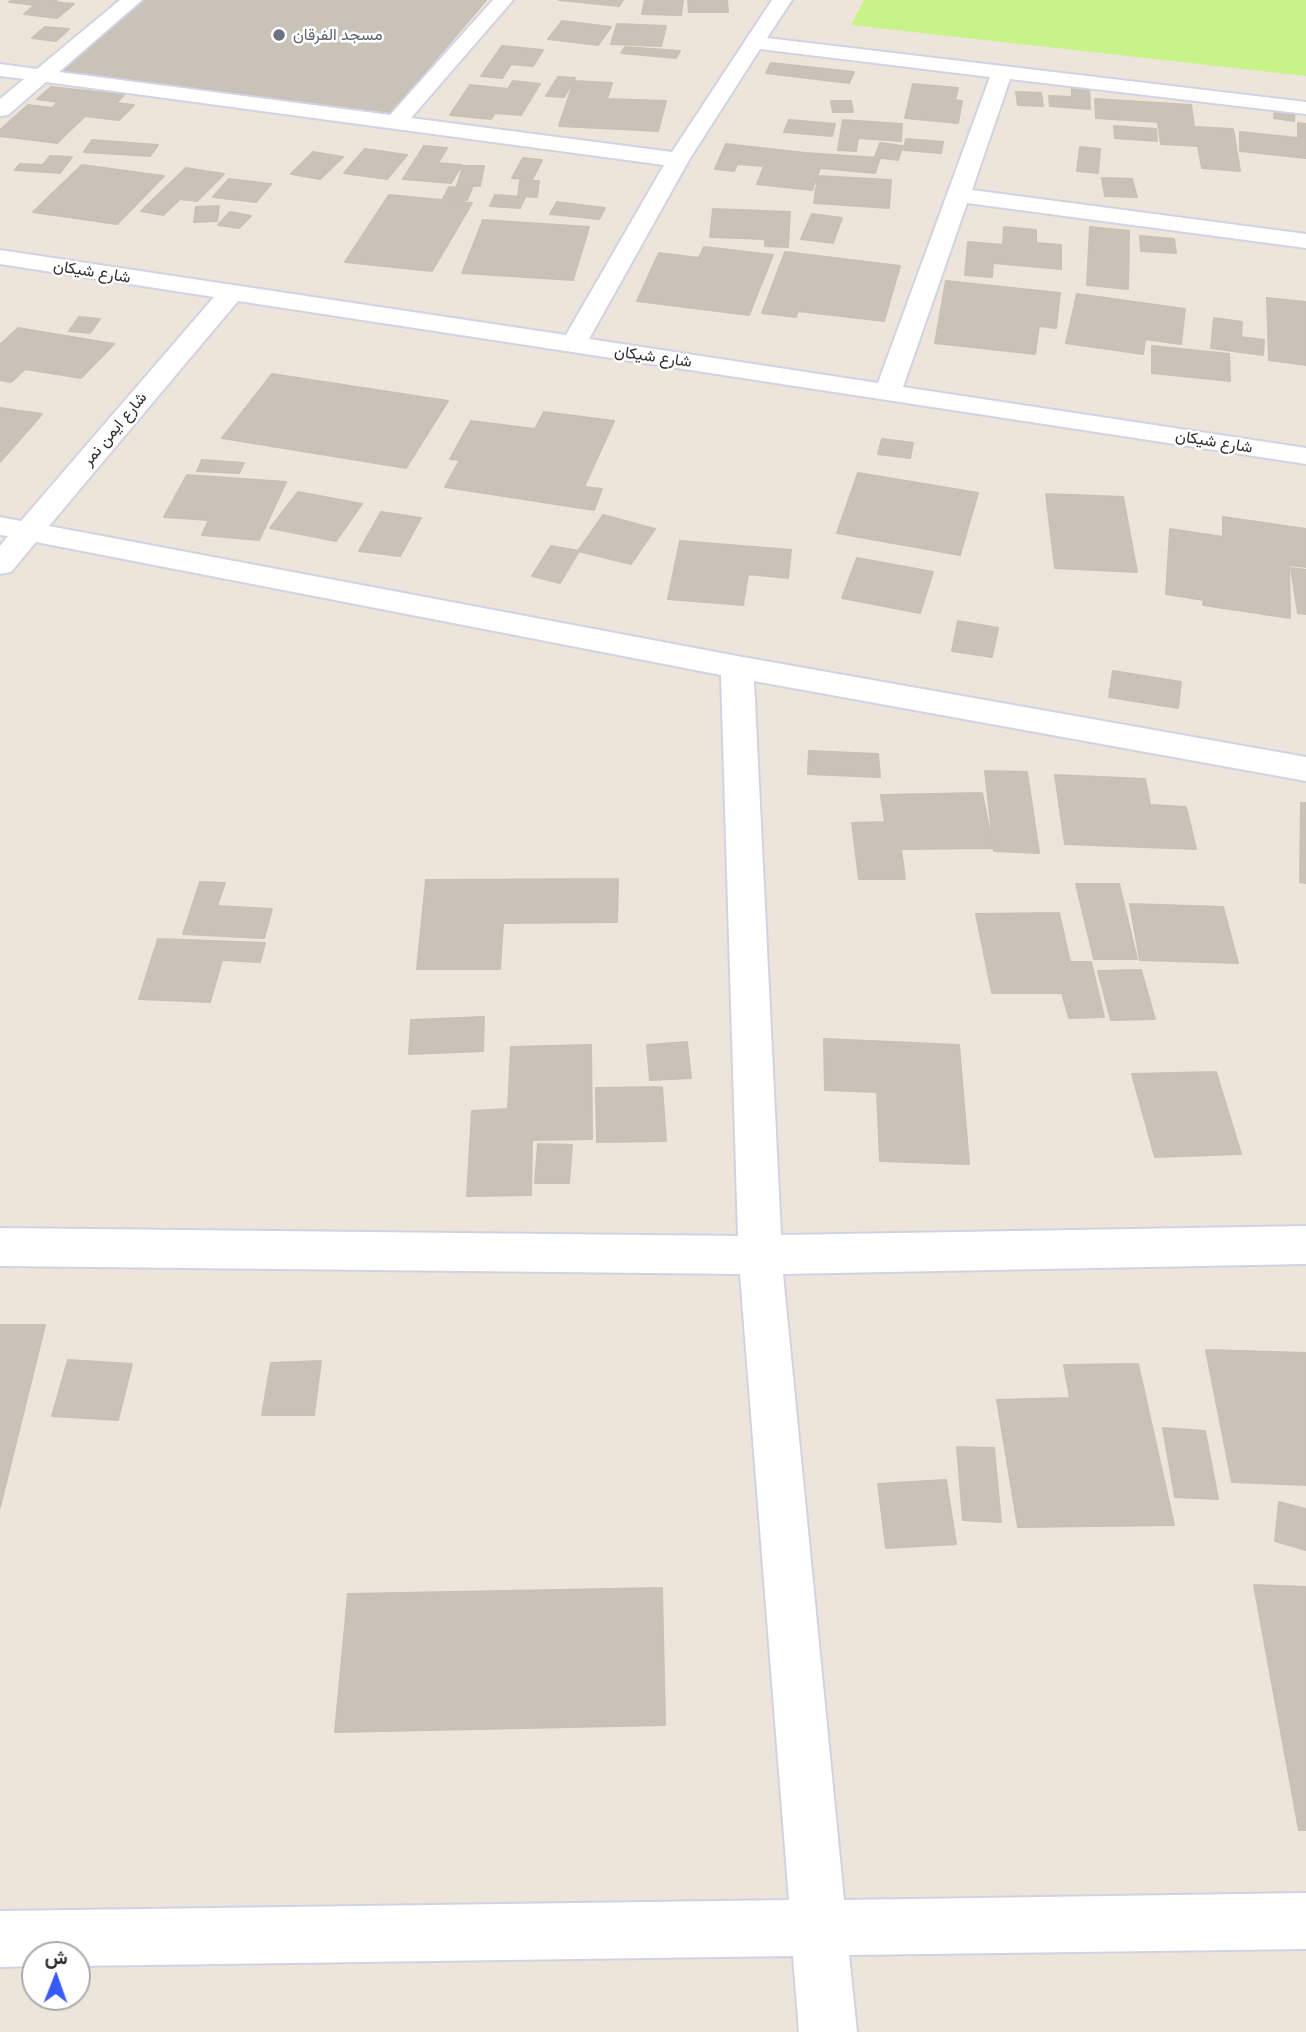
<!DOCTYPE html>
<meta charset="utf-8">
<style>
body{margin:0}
#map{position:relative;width:1306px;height:2032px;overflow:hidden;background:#eee5da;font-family:"PT Sans",Vazirmatn,sans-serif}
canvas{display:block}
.north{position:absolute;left:21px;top:1941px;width:70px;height:70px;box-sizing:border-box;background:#fff;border:2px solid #aaa;border-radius:50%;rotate:1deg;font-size:19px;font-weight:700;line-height:28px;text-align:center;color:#2a2a2a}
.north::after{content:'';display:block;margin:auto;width:24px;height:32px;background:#355bff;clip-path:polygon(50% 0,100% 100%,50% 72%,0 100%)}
</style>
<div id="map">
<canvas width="1306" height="2032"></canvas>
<div class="north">ش</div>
</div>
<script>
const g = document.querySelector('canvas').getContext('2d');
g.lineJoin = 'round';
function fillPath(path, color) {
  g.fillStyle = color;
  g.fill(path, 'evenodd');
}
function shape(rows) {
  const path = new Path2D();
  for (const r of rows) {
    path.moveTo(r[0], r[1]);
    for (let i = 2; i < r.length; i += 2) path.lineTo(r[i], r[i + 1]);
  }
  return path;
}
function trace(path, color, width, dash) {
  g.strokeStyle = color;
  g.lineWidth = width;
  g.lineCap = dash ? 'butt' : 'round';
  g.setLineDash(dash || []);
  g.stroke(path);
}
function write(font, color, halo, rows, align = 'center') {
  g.font = font + ' "PT Sans",Vazirmatn,sans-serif';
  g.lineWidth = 5;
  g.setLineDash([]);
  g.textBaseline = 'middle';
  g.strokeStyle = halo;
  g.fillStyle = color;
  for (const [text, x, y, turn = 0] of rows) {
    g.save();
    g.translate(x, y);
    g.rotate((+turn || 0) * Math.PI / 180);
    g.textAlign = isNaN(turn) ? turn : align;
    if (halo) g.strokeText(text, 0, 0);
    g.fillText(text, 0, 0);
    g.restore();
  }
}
const pitch = shape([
 [864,0,1306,0,1306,76,851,25]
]);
const building = shape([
 [12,0,57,0,54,2,74,4,57,18,24,14,35,5,9,2,12,0],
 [144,0,486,0,391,112,60,71,144,0],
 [559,0,623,0,619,6,559,0],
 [645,0,683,0,681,15,642,14,645,0],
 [688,0,727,0,728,12,689,12,688,0],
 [562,21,611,27,598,45,548,39,562,21],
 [617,24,666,26,661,46,611,44,617,24],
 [45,27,69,29,56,41,32,38,45,27],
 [502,46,543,50,533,66,511,64,502,78,481,76,502,46],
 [625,47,680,51,676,58,621,53,625,47],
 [771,63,854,72,849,83,766,73,771,63],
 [558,77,575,78,564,97,546,96,558,77],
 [513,81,540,84,521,115,495,113,491,119,450,115,470,85,508,89,513,81],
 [574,81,612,83,607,99,666,101,658,131,559,126,574,81],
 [913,84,958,88,955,100,962,101,958,123,905,118,913,84],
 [1072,86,1089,87,1090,109,1050,106,1049,96,1072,97,1072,86],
 [51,87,124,95,116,103,134,105,119,120,85,116,57,143,0,136,0,130,28,105,52,108,58,102,37,99,51,87],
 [1016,92,1041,93,1043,106,1018,105,1016,92],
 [1095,99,1191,105,1194,127,1233,129,1240,171,1202,168,1198,146,1161,144,1158,122,1096,118,1095,99],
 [831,101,851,101,853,112,833,112,831,101],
 [1275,106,1295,109,1294,121,1274,118,1275,106],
 [789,120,835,124,832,136,784,132,789,120],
 [843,120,902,124,901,141,858,138,856,151,838,150,843,120],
 [1298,123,1306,124,1306,158,1240,151,1240,132,1298,138,1298,123],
 [1114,126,1156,129,1157,141,1115,138,1114,126],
 [906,139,943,142,941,153,904,150,906,139],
 [92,140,158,145,150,156,84,152,92,140],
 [880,143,903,146,898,160,875,157,880,143],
 [726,144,805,153,880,158,875,173,820,168,812,190,757,184,764,166,737,164,734,171,715,169,726,144],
 [424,146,447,148,438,163,462,165,451,183,403,179,424,146],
 [1080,147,1100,149,1098,173,1077,171,1080,147],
 [365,149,407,155,387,179,344,173,365,149],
 [313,152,343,157,320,179,291,174,313,152],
 [50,156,72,157,60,173,15,170,20,164,43,165,50,156],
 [523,158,542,160,532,180,512,178,523,158],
 [82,165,164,176,117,224,33,212,82,165],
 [463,166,484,166,480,186,457,186,463,166],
 [186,168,224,174,197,201,180,199,163,215,141,211,186,168],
 [818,176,891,180,889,208,814,203,818,176],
 [1102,178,1132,179,1137,197,1105,196,1102,178],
 [229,179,271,184,256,202,213,197,229,179],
 [520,181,539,181,537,197,518,196,520,181],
 [449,187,472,188,467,200,443,199,449,187],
 [389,195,472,203,432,271,345,262,389,195],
 [495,195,525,197,520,208,490,206,495,195],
 [557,202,605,208,599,219,550,214,557,202],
 [219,206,217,221,194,222,196,207,219,206],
 [713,209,790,212,788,247,765,246,765,239,710,237,713,209],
 [230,212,251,216,239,228,218,225,230,212],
 [812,214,842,218,833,243,801,239,812,214],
 [483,220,589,227,573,280,462,273,483,220],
 [1004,227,1036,230,1036,243,1061,245,1061,269,993,263,992,277,965,275,968,242,1003,245,1004,227],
 [1090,227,1129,231,1128,289,1087,285,1090,227],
 [1140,236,1174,239,1176,253,1141,251,1140,236],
 [704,247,773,255,749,315,637,301,659,253,699,258,704,247],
 [785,252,900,266,884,321,798,311,796,317,762,313,785,252],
 [946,281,1060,293,1056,328,1039,326,1035,354,935,343,946,281],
 [1077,294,1185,309,1181,344,1145,339,1143,354,1066,343,1077,294],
 [1267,298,1306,302,1306,365,1269,360,1267,298],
 [79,317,100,319,90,333,69,331,79,317],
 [1214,318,1242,322,1241,337,1264,340,1263,355,1211,348,1214,318],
 [18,328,114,344,81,378,25,369,11,382,0,380,0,345,18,328],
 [1152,346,1229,354,1230,381,1152,373,1152,346],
 [272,374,448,401,406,468,222,438,272,374],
 [0,408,42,414,0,462,0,408],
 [544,412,614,421,584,487,602,489,594,510,445,487,460,460,450,459,471,421,535,429,544,412],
 [882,439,913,443,910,458,878,454,882,439],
 [202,460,244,463,239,473,197,471,202,460],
 [858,473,978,493,960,555,837,533,858,473],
 [187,475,286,482,259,540,202,535,209,520,164,517,187,475],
 [298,492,362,504,336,541,270,528,298,492],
 [1046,494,1123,497,1137,572,1055,568,1046,494],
 [381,512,421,518,400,556,359,551,381,512],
 [603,515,655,529,631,564,578,551,603,515],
 [1223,517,1306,529,1306,567,1289,565,1290,618,1203,605,1204,600,1166,594,1170,529,1223,537,1223,517],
 [680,541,791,550,788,578,748,574,743,605,668,599,680,541],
 [551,546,579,551,560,583,532,576,551,546],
 [857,558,933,572,920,613,842,598,857,558],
 [1291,568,1306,570,1306,614,1298,613,1291,568],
 [958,621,998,628,992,657,952,651,958,621],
 [1113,671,1181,682,1178,708,1109,697,1113,671],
 [809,751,878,754,880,777,808,774,809,751],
 [985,771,1027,772,1039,853,994,851,985,771],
 [1055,775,1145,779,1150,805,1186,807,1196,849,1065,844,1055,775],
 [982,793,993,848,901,849,905,879,859,879,852,823,885,822,881,795,982,793],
 [1301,803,1306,803,1306,883,1300,882,1301,803],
 [618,879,617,922,503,923,500,969,417,969,426,880,618,879],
 [200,882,225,883,217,906,272,909,264,938,183,934,200,882],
 [1076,884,1119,884,1137,959,1094,959,1076,884],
 [1130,904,1223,907,1238,963,1140,960,1130,904],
 [1059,913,1070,962,1091,962,1104,1017,1069,1018,1062,993,992,993,976,914,1059,913],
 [158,939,265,943,260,962,222,960,210,1002,139,999,158,939],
 [1141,970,1155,1019,1111,1020,1098,971,1141,970],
 [484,1017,483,1051,409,1054,411,1020,484,1017],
 [824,1039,959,1045,969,1164,880,1161,877,1092,825,1090,824,1039],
 [687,1042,691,1078,650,1080,647,1045,687,1042],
 [591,1045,592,1139,532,1140,531,1195,467,1196,472,1111,508,1109,511,1047,591,1045],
 [1216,1072,1241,1154,1155,1157,1132,1074,1216,1072],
 [662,1087,666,1141,597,1142,596,1088,662,1087],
 [538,1144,572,1145,569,1183,535,1183,538,1144],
 [0,1325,45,1325,0,1507,0,1325],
 [1206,1350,1306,1353,1306,1485,1232,1482,1206,1350],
 [68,1360,132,1364,118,1420,52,1416,68,1360],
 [321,1361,314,1415,262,1415,271,1363,321,1361],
 [1138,1364,1174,1525,1018,1527,997,1400,1070,1398,1064,1365,1138,1364],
 [1163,1428,1205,1431,1218,1499,1175,1497,1163,1428],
 [957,1447,994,1448,1001,1522,963,1520,957,1447],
 [946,1480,956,1544,886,1548,878,1484,946,1480],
 [1279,1502,1306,1509,1306,1550,1275,1541,1279,1502],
 [1254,1585,1306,1587,1306,1830,1299,1830,1254,1585],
 [662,1588,665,1725,335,1732,348,1594,662,1588]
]);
const minor = shape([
 [120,0,142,0,59,72,390,115,493,0,513,0,411,118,672,152,772,0,792,0,767,38,1306,102,1306,114,1010,79,972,190,1306,234,1306,248,967,203,903,387,1306,448,1306,464,238,301,49,526,737,656,1306,757,1306,781,754,681,781,1235,1306,1226,1306,1264,783,1274,844,1900,1306,1893,1306,1949,849,1955,857,2032,799,2032,793,1956,77,1966,77,1955,35,1955,35,1966,0,1967,0,1911,789,1900,740,1274,0,1266,0,1228,738,1236,721,675,36,542,11,572,0,574,0,546,8,536,0,535,0,517,21,521,214,297,0,264,0,250,566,335,664,165,46,82,8,115,0,116,0,99,24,79,0,76,0,64,37,69,120,0],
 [760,49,990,77,878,383,589,339,689,160,760,49]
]);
const markers = [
 [279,35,7,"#6b7280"]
];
const farWorshipnames = [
 ["مسجد الفرقان",293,35]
];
const farStreetnames = [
 ["شارع شيكان",92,272,9],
 ["شارع شيكان",653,357,8],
 ["شارع ايمن نمر",115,429,-50],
 ["شارع شيكان",1214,442,9]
];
fillPath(pitch, '#c7f38a');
fillPath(building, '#c9c2b9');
trace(building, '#c9c1b3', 2);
trace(minor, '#cfd3e4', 4);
fillPath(minor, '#fff');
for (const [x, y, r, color] of markers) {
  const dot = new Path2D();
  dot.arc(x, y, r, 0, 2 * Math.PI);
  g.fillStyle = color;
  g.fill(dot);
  trace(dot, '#fff', 2.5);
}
write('16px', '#5b616d', '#fff', farWorshipnames, 'left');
write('16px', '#2a2a2a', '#fff', farStreetnames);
</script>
